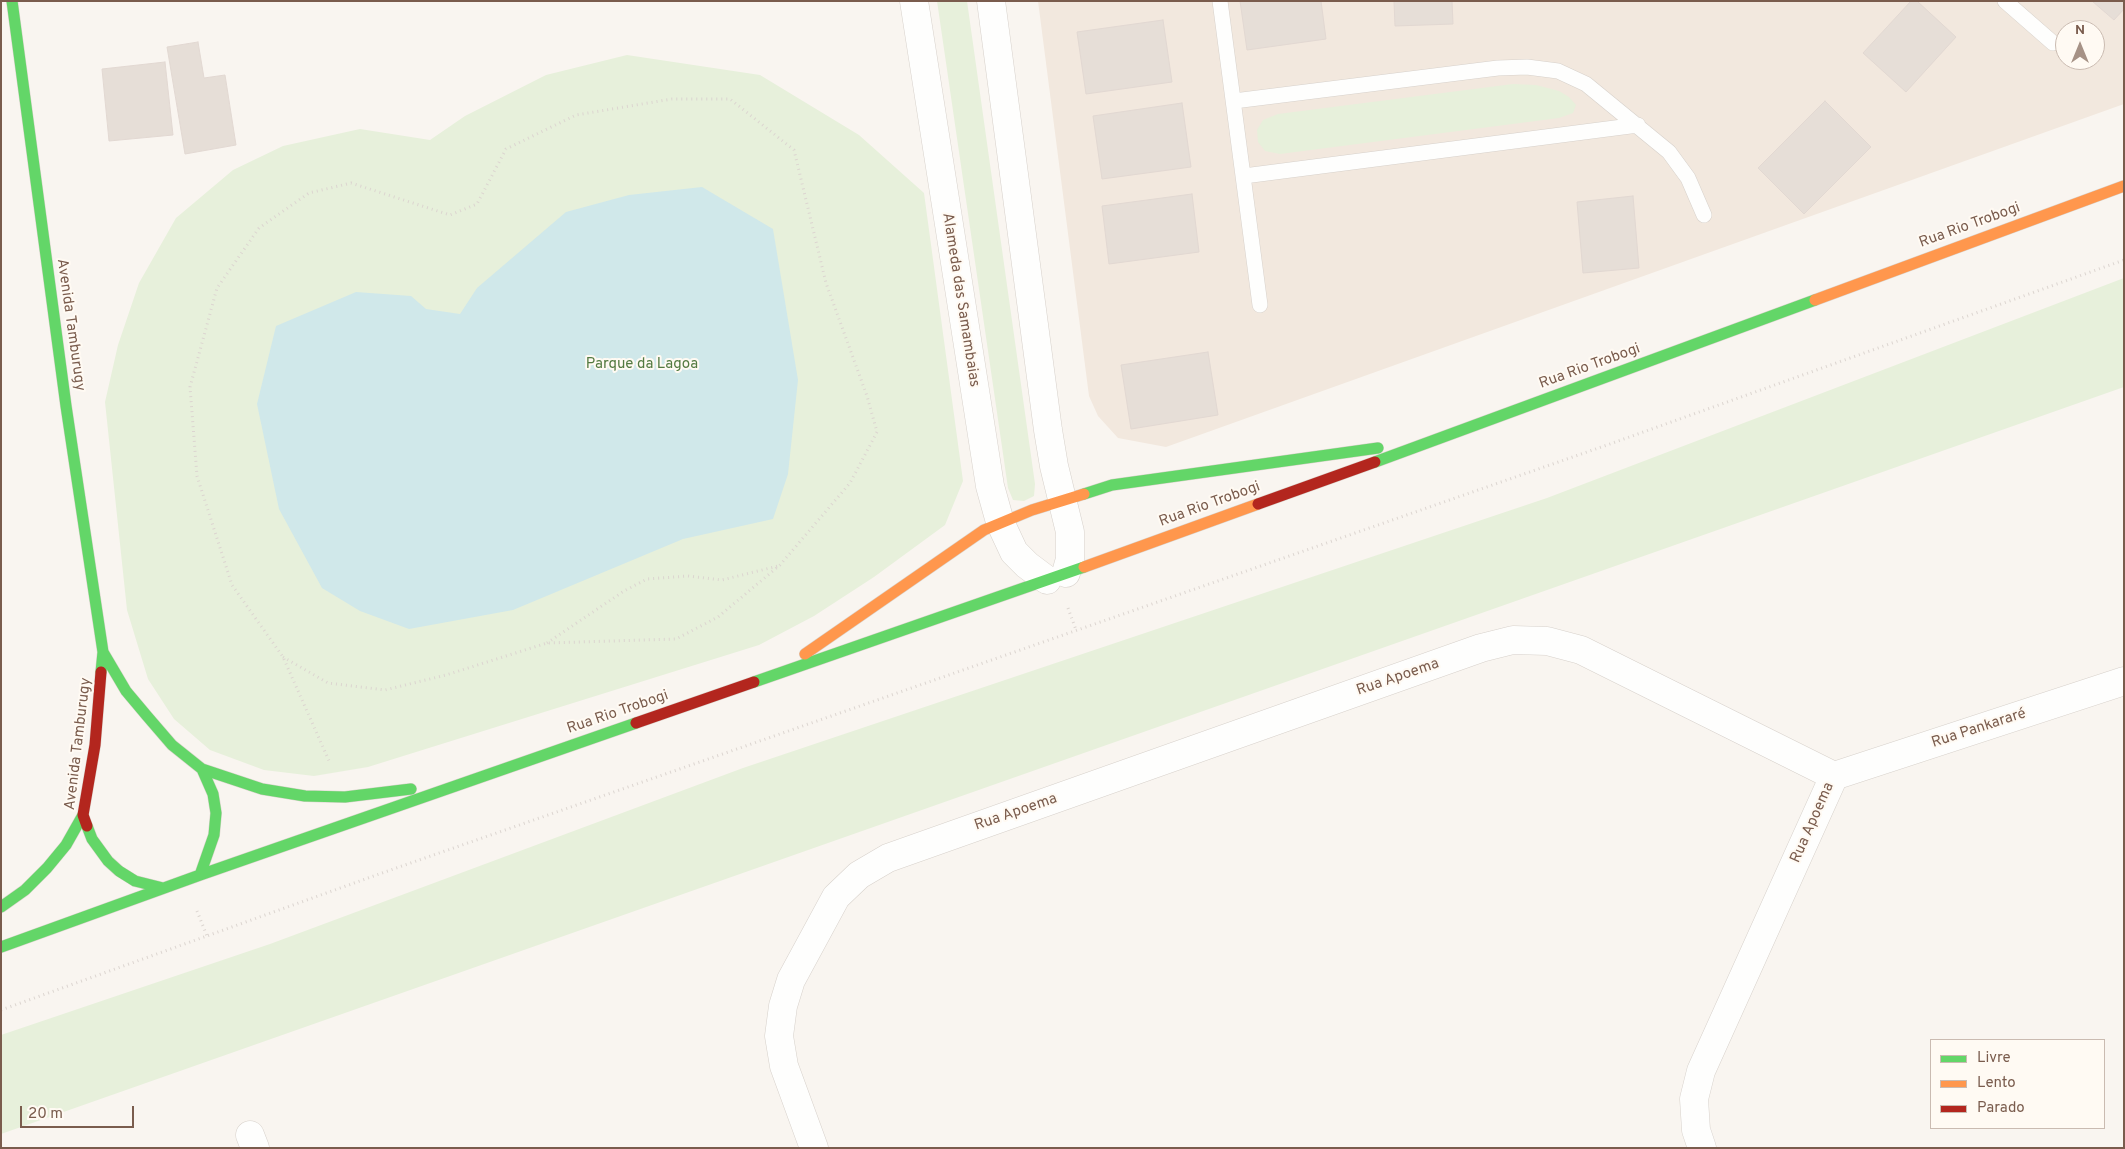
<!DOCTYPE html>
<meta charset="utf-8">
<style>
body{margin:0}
#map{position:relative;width:2125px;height:1149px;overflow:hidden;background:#f9f5f0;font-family:Overpass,sans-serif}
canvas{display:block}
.frame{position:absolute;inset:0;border:2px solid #7a5c4d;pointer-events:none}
.legend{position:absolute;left:1930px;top:1039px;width:175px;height:90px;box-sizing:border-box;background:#fffaf3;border:1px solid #cabbb1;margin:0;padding:6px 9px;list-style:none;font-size:15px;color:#7a5c4d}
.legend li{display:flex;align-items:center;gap:10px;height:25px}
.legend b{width:25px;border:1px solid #cabbb1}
.north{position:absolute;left:2055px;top:20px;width:50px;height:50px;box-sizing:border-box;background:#fffaf3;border:1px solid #cabbb1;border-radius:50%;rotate:0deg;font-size:14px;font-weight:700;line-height:20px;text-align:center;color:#7a5c4d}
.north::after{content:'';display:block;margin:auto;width:18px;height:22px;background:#a69286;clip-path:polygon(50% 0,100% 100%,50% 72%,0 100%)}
.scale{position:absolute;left:20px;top:1106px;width:114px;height:22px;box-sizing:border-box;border:2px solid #7a5c4d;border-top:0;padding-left:6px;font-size:15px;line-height:18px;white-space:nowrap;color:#7a5c4d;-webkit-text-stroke:4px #fffaf3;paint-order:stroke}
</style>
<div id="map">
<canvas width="2125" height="1149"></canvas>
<div class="frame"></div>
<ul class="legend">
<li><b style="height:6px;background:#63d668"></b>Livre</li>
<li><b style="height:6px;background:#ff974d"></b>Lento</li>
<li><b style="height:6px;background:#b3261e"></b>Parado</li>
</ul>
<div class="north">N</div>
<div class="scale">20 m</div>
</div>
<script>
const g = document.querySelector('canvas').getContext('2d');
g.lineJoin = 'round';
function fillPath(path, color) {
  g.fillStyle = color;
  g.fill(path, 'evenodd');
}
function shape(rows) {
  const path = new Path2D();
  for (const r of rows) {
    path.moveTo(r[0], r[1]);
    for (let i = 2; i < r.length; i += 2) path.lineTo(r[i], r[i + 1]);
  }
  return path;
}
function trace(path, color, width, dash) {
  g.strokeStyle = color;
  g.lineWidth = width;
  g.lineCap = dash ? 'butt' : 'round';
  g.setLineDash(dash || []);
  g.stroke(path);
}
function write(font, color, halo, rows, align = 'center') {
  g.font = font + ' Overpass,sans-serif';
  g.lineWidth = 4;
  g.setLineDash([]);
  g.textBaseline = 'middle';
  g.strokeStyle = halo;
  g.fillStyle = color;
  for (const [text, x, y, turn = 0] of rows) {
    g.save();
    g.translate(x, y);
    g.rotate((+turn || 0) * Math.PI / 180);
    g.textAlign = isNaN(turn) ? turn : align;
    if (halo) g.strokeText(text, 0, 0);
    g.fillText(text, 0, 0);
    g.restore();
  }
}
const residential = shape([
 [1038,1,2124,1,2124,104,1166,447,1118,438,1098,416,1089,396],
 [2065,30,2095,30,2095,60,2065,60]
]);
const green = shape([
 [937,1,967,1,1035,484,1034,496,1024,501,1013,500,1008,488],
 [627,55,760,75,859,135,924,193,963,481,945,525,874,577,814,616,759,645,368,767,314,776,264,770,210,750,174,719,148,679,127,610,105,402,118,345,139,283,176,218,233,170,283,146,360,129,430,140,465,116,546,75],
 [1513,84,1536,85,1559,91,1569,97,1576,105,1573,113,1559,118,1280,154,1265,151,1258,142,1257,130,1263,120,1278,114],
 [2124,278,2124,387,1,1134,1,1035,270,944,743,768,1547,498]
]);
const water = shape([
 [702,187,773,229,798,380,788,474,773,519,683,539,513,610,409,629,360,611,322,588,279,509,257,404,276,326,356,292,411,296,426,309,460,314,477,288,566,212,629,195]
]);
const building = shape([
 [1240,1,1321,1,1326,39,1247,50,1240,1],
 [1394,1,1452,1,1453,24,1395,26,1394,1],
 [1911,1,1917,1,1956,37,1906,92,1863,53,1911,1],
 [2092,1,2124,1,2124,9,2114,20,2092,1],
 [1163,20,1172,82,1086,94,1077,32,1163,20],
 [198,42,204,78,225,75,236,145,185,154,167,47,198,42],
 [165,62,173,135,109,141,102,69,165,62],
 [1825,101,1871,147,1804,214,1758,168,1825,101],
 [1182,103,1191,167,1102,179,1093,116,1182,103],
 [1192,194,1199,252,1109,264,1102,206,1192,194],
 [1633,196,1639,268,1583,273,1577,202,1633,196],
 [1208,352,1218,415,1131,429,1121,365,1208,352]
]);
const path = shape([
 [1068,608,1076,630],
 [547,643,624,591,647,579,688,576,722,580,778,566],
 [283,657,328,683,385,690,446,675,547,643,676,639,718,617,780,565,850,483,877,432,867,396,826,283,794,150,730,99,672,99,576,115,506,149,477,204,450,215,351,183,309,193,259,228,217,288,190,387,197,476,232,585,283,657,330,763],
 [197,911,207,936],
 [1,1010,382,873,1607,445,2124,260]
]);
const lane = shape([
 [1220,1,1260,305],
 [2005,1,2053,43],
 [1234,101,1498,68,1527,67,1558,71,1586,84,1669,152,1688,178,1704,215],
 [1244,176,1638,125]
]);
const street = shape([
 [914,1,990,486,1000,522,1014,552,1027,565,1047,580],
 [991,1,1048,430,1054,466,1070,532,1070,559,1066,573],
 [1834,776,2124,681],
 [250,1135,255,1148],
 [814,1148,784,1066,779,1036,783,1006,791,980,836,897,859,875,888,858,1481,648,1513,640,1547,641,1581,650,1834,776,1701,1071,1694,1099,1696,1130,1702,1148]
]);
const fast = shape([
 [12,1,66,406,103,652,101,672],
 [1375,462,1815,300],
 [1084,494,1112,485,1378,448],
 [103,652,126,691,147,716,172,745,202,769,213,794,216,813,214,835,200,875],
 [754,682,1084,567],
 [202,769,262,789,305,796,345,797,411,789],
 [87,826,92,839,108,861,119,871,135,881,163,888],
 [1,907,25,890,47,868,66,845,83,815],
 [1,947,200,875,636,723]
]);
const slow = shape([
 [1815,300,2124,186],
 [1084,567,1258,504],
 [805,654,984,530,1032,510,1084,494]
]);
const jam = shape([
 [1258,504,1375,462],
 [636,723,754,682],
 [87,826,83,815,95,745,101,672]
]);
const streetNames = [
 ["Rua Rio Trobogi",1970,226,-20],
 ["Alameda das Samambaias",960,300,81],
 ["Avenida Tamburugy",70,325,82],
 ["Rua Rio Trobogi",1590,367,-20],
 ["Rua Rio Trobogi",1210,505,-20],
 ["Rua Apoema",1398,678,-19],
 ["Rua Rio Trobogi",618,713,-19],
 ["Rua Pankararé",1979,729,-18],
 ["Avenida Tamburugy",79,744,-83],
 ["Rua Apoema",1016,813,-19],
 ["Rua Apoema",1813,823,-66]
];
const parkNames = [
 ["Parque da Lagoa",642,365]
];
fillPath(residential, '#f2e8de');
fillPath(green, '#e7f0db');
fillPath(water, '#d0e8ea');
fillPath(building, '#e6ded7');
trace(building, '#e2d8d2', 1);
trace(lane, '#d7d1cb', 16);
trace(street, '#d7d1cb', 29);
trace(fast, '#d9d2cb', 12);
trace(slow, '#d9d2cb', 12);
trace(jam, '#d9d2cb', 12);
trace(path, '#dcd5d0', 3, [1, 4]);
trace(lane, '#fefefd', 15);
trace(street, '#fefefd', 28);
trace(fast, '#63d668', 11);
trace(slow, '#ff974d', 11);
trace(jam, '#b3261e', 11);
write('15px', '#7a5c4d', '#fffaf3', streetNames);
write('15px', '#537a41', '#fffaf3', parkNames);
</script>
